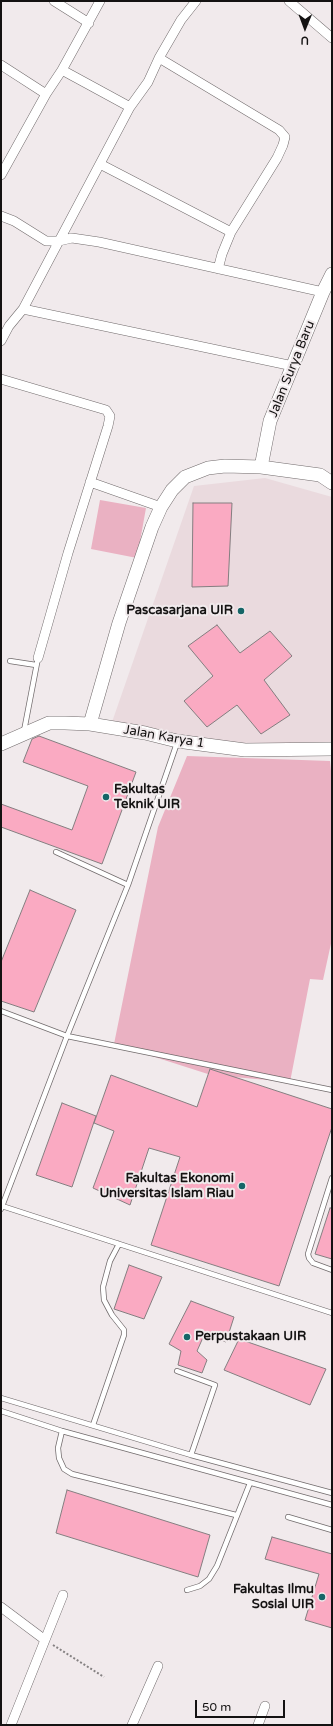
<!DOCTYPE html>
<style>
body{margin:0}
#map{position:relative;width:333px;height:1726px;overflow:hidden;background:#f1eaec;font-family:"Varela Round",sans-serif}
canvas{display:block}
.frame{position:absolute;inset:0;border:2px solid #141212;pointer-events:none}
.north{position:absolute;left:285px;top:8px;width:40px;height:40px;-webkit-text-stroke:3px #f1eaec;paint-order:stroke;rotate:181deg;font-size:11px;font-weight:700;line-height:16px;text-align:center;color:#141212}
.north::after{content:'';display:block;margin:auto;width:14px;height:18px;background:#141212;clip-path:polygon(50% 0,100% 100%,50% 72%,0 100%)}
.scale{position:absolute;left:195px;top:1700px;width:90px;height:18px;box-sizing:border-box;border:2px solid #141212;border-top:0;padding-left:5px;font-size:12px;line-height:14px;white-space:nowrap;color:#141212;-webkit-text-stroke:3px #f1eaec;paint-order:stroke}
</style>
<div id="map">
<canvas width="333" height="1726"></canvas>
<div class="frame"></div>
<div class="north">U</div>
<div class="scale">50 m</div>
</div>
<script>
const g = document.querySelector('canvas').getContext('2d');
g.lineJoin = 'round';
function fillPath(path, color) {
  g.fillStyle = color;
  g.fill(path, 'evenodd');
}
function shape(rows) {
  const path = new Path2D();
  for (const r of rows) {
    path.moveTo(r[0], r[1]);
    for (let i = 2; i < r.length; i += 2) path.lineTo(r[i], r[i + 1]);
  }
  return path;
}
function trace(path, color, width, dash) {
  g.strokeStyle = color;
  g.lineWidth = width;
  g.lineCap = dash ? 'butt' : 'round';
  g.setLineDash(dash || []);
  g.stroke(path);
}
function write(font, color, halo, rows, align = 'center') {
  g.font = font + ' "Varela Round",sans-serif';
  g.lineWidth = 4;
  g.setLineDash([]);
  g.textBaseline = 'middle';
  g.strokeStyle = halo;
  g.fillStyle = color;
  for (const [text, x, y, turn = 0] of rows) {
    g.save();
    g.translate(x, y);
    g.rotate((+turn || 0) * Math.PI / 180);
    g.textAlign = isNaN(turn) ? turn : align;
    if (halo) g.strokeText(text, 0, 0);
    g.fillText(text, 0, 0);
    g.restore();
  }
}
const built = shape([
 [265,478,332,497,332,748,245,750,111,725,194,486]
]);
const green = shape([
 [100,500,146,508,137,558,91,549],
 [187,756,330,761,332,781,331,885,332,886,332,939,323,980,310,979,290,1082,211,1075,114,1044,158,827]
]);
const building = shape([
 [193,503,232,503,228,586,192,587,193,503],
 [217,625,240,653,270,631,292,656,264,680,290,715,261,734,237,705,207,727,184,701,213,676,188,646,217,625],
 [39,736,136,772,102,864,1,827,1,804,72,830,88,786,23,762,32,739,39,736],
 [30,890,76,910,34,1012,1,1001,1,962,30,890],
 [210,1069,332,1109,332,1127,279,1286,151,1245,180,1157,149,1148,130,1205,93,1188,114,1131,94,1123,111,1075,197,1107,210,1069],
 [62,1103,96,1116,72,1187,36,1175,62,1103],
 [330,1208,332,1208,332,1259,315,1254,330,1208],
 [129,1265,162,1277,144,1319,114,1309,129,1265],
 [191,1301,234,1317,226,1342,205,1333,197,1351,207,1360,202,1373,178,1365,181,1351,169,1344,191,1301],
 [239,1339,326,1369,310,1405,224,1370,239,1339],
 [67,1490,210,1535,198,1577,56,1533,67,1490],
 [272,1537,332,1554,332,1628,305,1620,319,1574,265,1559,272,1537]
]);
const path = shape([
 [53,1645,104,1677]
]);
const lane = shape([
 [10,661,36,665],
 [24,731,38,658],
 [56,852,128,885],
 [1,1011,67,1036,332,1090],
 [332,1178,308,1254,309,1258,313,1263,332,1270],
 [2,1206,332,1313],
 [1,1209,67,1036,128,885,177,743],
 [177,1371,215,1385,191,1455],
 [1,1398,191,1455,332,1493],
 [1,1411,62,1431,332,1505],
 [93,1425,124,1335,124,1330,112,1315,104,1300,103,1287,110,1261,119,1244],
 [62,1431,58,1448,59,1458,64,1469,72,1474,236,1515],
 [288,1517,332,1530],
 [187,1590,200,1586,209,1579,217,1566,250,1483]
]);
const street = shape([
 [54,1,89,23],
 [289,1,332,38],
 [159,58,279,130,285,137,283,145,277,158,231,232,222,254,218,269],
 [1,65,46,94],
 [62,70,130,107],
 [100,164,231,232],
 [1,175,46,94,62,70,100,1],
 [1,216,14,221,46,241,59,241,72,238,99,242,323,292],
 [23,309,293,366],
 [1,341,9,326,23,309,130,107,148,82,159,58,181,20,196,1],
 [1,379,106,410,110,416,108,426,68,553,38,658],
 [90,482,161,507],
 [1,1607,45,1640],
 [11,1725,63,1595],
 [132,1725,158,1666],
 [258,1725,265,1706]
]);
const secondary = shape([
 [261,467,270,421,323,292,332,274],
 [90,724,119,623,152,527,161,507,172,490,185,477,208,468,225,466,261,467,320,475,332,483],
 [1,744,49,723,65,723,90,724,145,733,177,741,245,750,332,749]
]);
const markers = [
 [241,611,4,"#156567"],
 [106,797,4,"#156567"],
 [242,1186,4,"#156567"],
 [187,1337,4,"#156567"],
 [322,1597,4,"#156567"]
];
const streetNames = [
 ["Jalan Surya Baru",292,369,-68],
 ["Jalan Karya 1",164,737,10]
];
const poiNames = [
 ["Pascasarjana UIR",233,611],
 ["Fakultas",114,790,"left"],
 ["Teknik UIR",114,805,"left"],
 ["Fakultas Ekonomi",234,1179],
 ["Universitas Islam Riau",234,1194],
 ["Perpustakaan UIR",195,1337,"left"],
 ["Fakultas Ilmu",314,1590],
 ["Sosial UIR",314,1605]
];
fillPath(built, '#eadade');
fillPath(green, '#eab1c2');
fillPath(building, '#faaac2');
trace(building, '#847e80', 1);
trace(lane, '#716b6c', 6);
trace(street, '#716b6c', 10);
trace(secondary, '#716b6c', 14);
trace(path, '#858182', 2, [2, 2]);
trace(lane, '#fff', 4.5);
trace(street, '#fff', 9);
trace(secondary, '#fff', 13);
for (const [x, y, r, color] of markers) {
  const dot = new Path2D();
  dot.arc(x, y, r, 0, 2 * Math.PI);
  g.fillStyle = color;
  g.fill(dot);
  trace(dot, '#f1eaec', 1.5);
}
write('13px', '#141212', '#f1eaec', streetNames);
write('bold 13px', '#141212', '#f1eaec', poiNames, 'right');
</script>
